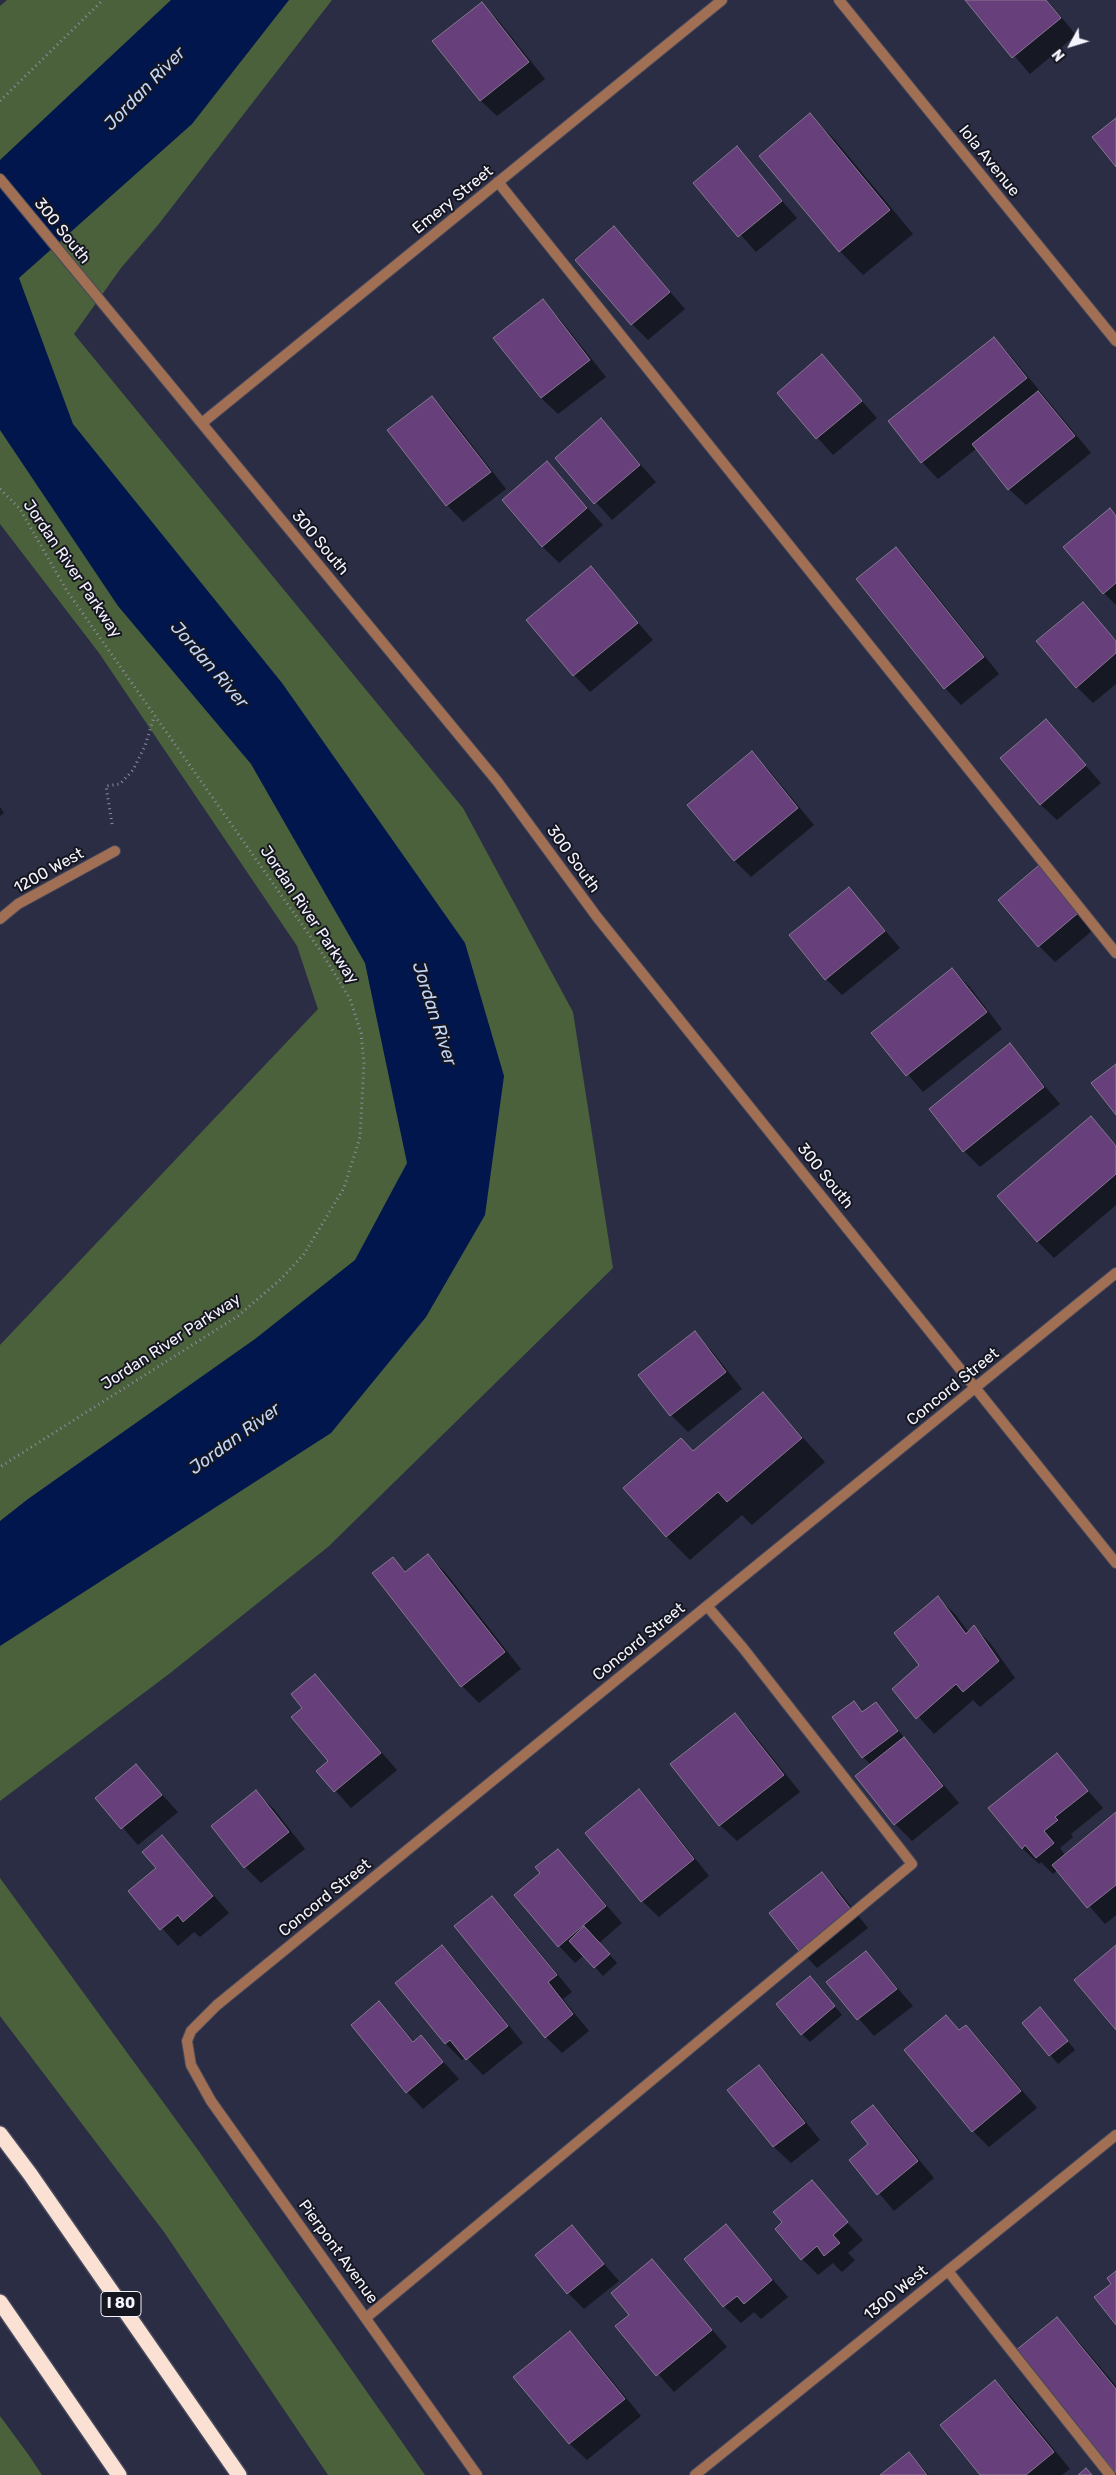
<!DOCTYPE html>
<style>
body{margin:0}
#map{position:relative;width:1116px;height:2475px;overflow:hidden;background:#2a2d43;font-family:Rubik,sans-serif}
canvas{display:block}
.north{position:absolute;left:1046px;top:20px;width:50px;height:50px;-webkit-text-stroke:4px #151620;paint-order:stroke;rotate:231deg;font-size:14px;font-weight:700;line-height:20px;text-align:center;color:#f3f4fd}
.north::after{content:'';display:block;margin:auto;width:18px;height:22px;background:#f3f4fd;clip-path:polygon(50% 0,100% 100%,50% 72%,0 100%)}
</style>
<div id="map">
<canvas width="1116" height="2475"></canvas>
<div class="north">N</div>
</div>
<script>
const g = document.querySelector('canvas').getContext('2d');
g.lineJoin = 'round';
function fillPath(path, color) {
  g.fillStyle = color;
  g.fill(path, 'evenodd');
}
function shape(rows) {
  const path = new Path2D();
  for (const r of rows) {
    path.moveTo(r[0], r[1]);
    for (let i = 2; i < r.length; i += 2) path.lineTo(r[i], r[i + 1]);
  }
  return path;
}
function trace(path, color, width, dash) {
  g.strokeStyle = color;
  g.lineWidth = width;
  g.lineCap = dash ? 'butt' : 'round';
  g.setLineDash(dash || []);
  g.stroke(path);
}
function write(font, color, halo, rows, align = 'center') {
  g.font = font + ' Rubik,sans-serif';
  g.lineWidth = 4;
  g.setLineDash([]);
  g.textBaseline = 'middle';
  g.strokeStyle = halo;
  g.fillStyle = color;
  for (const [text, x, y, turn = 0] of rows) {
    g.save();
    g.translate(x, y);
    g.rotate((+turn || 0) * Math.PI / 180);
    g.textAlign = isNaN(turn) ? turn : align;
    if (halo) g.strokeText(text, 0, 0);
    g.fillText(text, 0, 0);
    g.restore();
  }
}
const green = shape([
 [7,0,332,0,158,225,121,268,74,334,463,808,573,1012,613,1268,328,1547,169,1674,0,1801,0,1345,318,1009,297,946,99,653,0,524,0,6],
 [0,1878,198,2150,425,2475,328,2475,164,2232,0,2016],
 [0,2416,28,2454,42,2475,0,2475]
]);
const water = shape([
 [171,0,289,0,192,124,19,278,73,424,282,683,465,943,504,1076,485,1215,426,1317,331,1433,0,1646,0,1521,28,1499,255,1339,355,1260,407,1163,365,963,251,764,118,606,0,430,0,160]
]);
const shadow = shape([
 [966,0,1047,0,1076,35,1030,74],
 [482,4,498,20,545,79,497,116,480,100],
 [810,115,834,139,913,234,863,275,840,251],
 [736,148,797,218,756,252,695,183],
 [614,228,685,309,648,340,632,324],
 [543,301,559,318,606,377,558,414,541,398],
 [994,338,1010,355,1091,453,1026,505,1009,489,977,448,938,479,922,462,889,421],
 [822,356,877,418,833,455,778,393],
 [432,397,448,414,506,489,463,522,447,505],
 [601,420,656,482,612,520,556,458],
 [547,463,603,525,559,563,542,546],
 [1116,516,1116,605,1104,593],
 [896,549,912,565,999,674,961,705,945,688],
 [591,568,653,640,590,692,574,675],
 [1083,604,1116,640,1116,684,1093,703,1077,687],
 [1046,721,1101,783,1057,820,1040,804],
 [752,753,768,769,814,825,751,877,735,861],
 [0,807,4,813,0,816],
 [1044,863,1099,925,1055,962,1039,946],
 [849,888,900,948,842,995,826,979],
 [952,970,969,986,1002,1029,923,1092,873,1034],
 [1010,1045,1060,1104,980,1167,964,1151],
 [1090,1118,1116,1145,1116,1205,1054,1258,1037,1241],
 [694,1333,711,1350,742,1389,688,1432,671,1415,640,1376],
 [763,1394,825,1462,752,1525,742,1515,690,1560,666,1536,681,1439,694,1452],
 [428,1556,445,1572,521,1669,479,1703,462,1686,373,1574,393,1558,407,1572],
 [938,1598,955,1614,969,1633,974,1627,990,1643,1015,1678,980,1707,973,1700,934,1734,894,1689,921,1665],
 [315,1676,397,1770,351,1808,318,1771,330,1762,304,1708],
 [853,1703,863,1713,876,1704,959,1803,912,1841,895,1824,857,1776,871,1765,863,1757],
 [735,1714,751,1731,800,1792,737,1841,720,1825,672,1764],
 [1057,1755,1103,1808,1071,1834,1073,1837,1060,1848,1065,1855,1116,1814,1116,1915,1105,1924,1058,1870,1053,1874,1041,1862,1039,1864,1022,1848],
 [136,1766,178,1812,138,1845,97,1798],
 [638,1791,655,1808,709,1876,659,1917,642,1901],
 [256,1792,273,1808,305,1849,261,1883,245,1867],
 [162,1836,229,1913,200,1937,194,1932,178,1946,130,1892,158,1868],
 [558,1850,622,1923,599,1943,617,1963,603,1976,584,1955,575,1963,559,1946,542,1873],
 [822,1874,838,1890,868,1928,817,1968,801,1951],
 [491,1898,508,1914,572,1992,563,1999,589,2031,562,2053,546,2037],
 [442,1946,458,1963,523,2043,483,2075,466,2057,462,2060,445,2043],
 [866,1952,913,2006,874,2036,828,1983],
 [810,1977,842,2015,810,2042,802,2034],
 [379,2003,415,2042,421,2037,459,2079,423,2109,407,2092],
 [946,2017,960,2031,966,2027,982,2043,1037,2108,989,2147,973,2131],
 [1048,2017,1075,2050,1058,2064,1023,2023],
 [759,2067,775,2083,820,2140,791,2163,774,2147,729,2090],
 [873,2106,889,2123,934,2178,894,2211,851,2160,870,2144],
 [811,2182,863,2240,848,2253,855,2260,842,2272,833,2263,818,2275,802,2259,783,2222],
 [726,2226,788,2297,761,2319,754,2312,741,2323,724,2306,686,2259],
 [572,2227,619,2281,584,2309,568,2293],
 [652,2260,727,2347,674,2392,617,2327,631,2315],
 [1057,2319,1080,2343,1116,2386,1116,2471],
 [570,2332,586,2349,641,2416,587,2460,570,2444,515,2377],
 [995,2381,1012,2398,1070,2469,1062,2475,982,2475],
 [909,2453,929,2475,882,2475]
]);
const building = shape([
 [965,0,1046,0,1061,18,1012,58,965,0],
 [482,2,529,62,480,101,432,41,482,2],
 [810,113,890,210,839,252,759,156,810,113],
 [1116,118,1116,167,1092,137,1116,118],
 [737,146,782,201,738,237,693,183,737,146],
 [614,226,670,292,631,325,575,260,614,226],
 [543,299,590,360,541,398,493,338,543,299],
 [994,337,1027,378,921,463,888,421,994,337],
 [822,354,862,401,816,439,777,393,822,354],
 [1038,391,1075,436,1008,490,972,444,1038,391],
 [432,396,491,472,446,506,387,430,432,396],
 [601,418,640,465,594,504,555,458,601,418],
 [547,461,587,508,542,547,502,500,547,461],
 [1110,508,1116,516,1116,583,1103,594,1063,547,1110,508],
 [896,547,984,657,944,689,856,579,896,547],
 [591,566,638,623,573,676,526,620,591,566],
 [1083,602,1116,641,1116,653,1076,688,1036,641,1083,602],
 [1046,719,1086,765,1040,805,1000,758,1046,719],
 [752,751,798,808,734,861,687,805,752,751],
 [1044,861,1084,908,1038,947,998,900,1044,861],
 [849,887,885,931,825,980,789,935,849,887],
 [952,968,987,1012,906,1076,871,1033,952,968],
 [1010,1043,1044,1087,963,1152,929,1109,1010,1043],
 [1116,1064,1116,1115,1091,1083,1116,1064],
 [1091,1116,1116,1146,1116,1174,1037,1242,997,1196,1091,1116],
 [695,1331,726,1372,670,1416,638,1375,695,1331],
 [763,1392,802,1438,727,1502,718,1492,666,1537,623,1488,681,1438,693,1451,763,1392],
 [428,1554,505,1652,461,1687,372,1573,393,1557,405,1572,428,1554],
 [938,1596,966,1634,974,1625,999,1661,963,1692,956,1684,916,1719,892,1689,919,1665,894,1633,938,1596],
 [315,1674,381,1753,334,1792,316,1771,328,1761,291,1717,302,1708,291,1694,315,1674],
 [854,1701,862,1712,876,1702,898,1731,862,1758,832,1717,854,1701],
 [735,1713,784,1775,719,1826,670,1764,735,1713],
 [904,1737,943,1786,894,1825,855,1776,904,1737],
 [1057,1753,1088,1791,1055,1817,1058,1820,1044,1831,1054,1843,1036,1858,1025,1845,1022,1849,988,1808,1057,1753],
 [136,1764,162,1795,121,1829,95,1798,136,1764],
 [639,1789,694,1859,641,1902,585,1833,639,1789],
 [256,1790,289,1832,244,1868,211,1826,256,1790],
 [1116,1812,1116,1885,1087,1908,1052,1865,1116,1812],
 [162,1835,213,1896,183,1922,178,1915,160,1930,128,1891,156,1868,142,1852,162,1835],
 [558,1849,606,1906,558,1947,514,1895,540,1873,535,1867,558,1849],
 [822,1872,852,1911,800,1952,769,1913,822,1872],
 [492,1896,557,1975,548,1982,573,2014,545,2038,454,1926,492,1896],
 [584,1926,610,1954,594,1968,569,1941,584,1926],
 [442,1945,508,2026,466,2060,450,2040,445,2044,395,1983,442,1945],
 [1116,1945,1116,2030,1074,1980,1116,1945],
 [866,1951,897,1989,857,2020,826,1982,866,1951],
 [810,1976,835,2006,801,2035,776,2004,810,1976],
 [379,2001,413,2042,421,2035,443,2062,406,2093,351,2025,379,2001],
 [1040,2007,1068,2041,1049,2056,1022,2023,1040,2007],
 [946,2015,959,2030,966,2025,1021,2091,972,2132,904,2050,946,2015],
 [759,2065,805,2123,773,2147,727,2090,759,2065],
 [873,2105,918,2161,877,2195,849,2160,868,2144,851,2122,873,2105],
 [812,2180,848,2222,833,2235,840,2243,824,2256,817,2246,801,2260,775,2229,782,2222,773,2212,812,2180],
 [726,2224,772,2280,744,2304,737,2296,723,2307,684,2259,726,2224],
 [572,2225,604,2264,567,2294,535,2255,572,2225],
 [652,2259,712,2330,656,2376,615,2326,629,2315,611,2293,652,2259],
 [1116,2271,1116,2325,1094,2297,1111,2284,1107,2278,1116,2271],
 [1057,2317,1116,2389,1116,2473,1015,2351,1057,2317],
 [570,2331,625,2399,569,2444,513,2377,570,2331],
 [995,2380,1054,2452,1026,2475,980,2475,940,2425,995,2380],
 [909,2452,927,2475,880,2475,909,2452],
 [1086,2468,1092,2475,1078,2475,1086,2468]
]);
const path = shape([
 [0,101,103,0],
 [0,489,20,509,67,591,322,953,350,999,361,1033,364,1063,360,1137,344,1188,304,1254,281,1279,238,1316,0,1467],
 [112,824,106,786,120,784,133,770,145,746,154,717]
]);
const service = shape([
 [498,182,1116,953],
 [948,2271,1110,2475],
 [367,2317,912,1864,743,1648,707,1606]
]);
const minor = shape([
 [839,0,1116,341],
 [0,179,497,781,597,917,1116,1563],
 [202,423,722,0],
 [0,919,18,904,115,851],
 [477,2475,211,2101,191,2065,187,2041,191,2031,217,2005,1116,1273],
 [695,2475,1116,2135]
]);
const motorway = shape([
 [0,2134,30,2174,239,2475],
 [0,2302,119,2475]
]);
const shields = [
 [121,2304,40]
];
const shieldNames = [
 ["I 80",121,2304]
];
const streetNames = [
 ["Iola Avenue",989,161,51],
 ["Emery Street",453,200,-39],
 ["300 South",62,231,51],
 ["300 South",320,543,50],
 ["Jordan River Parkway",72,569,56],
 ["300 South",573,859,54],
 ["1200 West",49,871,-29],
 ["Jordan River Parkway",309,915,56],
 ["300 South",825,1176,51],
 ["Jordan River Parkway",171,1342,-33],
 ["Concord Street",953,1387,-39],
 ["Concord Street",639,1642,-39],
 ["Concord Street",325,1898,-39],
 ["Pierpont Avenue",338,2252,54],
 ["1300 West",896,2293,-39]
];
const waterNames = [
 ["Jordan River",145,89,-46],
 ["Jordan River",209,665,49],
 ["Jordan River",434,1014,72],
 ["Jordan River",235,1439,-36]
];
fillPath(green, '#4a613c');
fillPath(water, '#00164c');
fillPath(shadow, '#0007');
fillPath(building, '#663f7b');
trace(building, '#877890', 1);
trace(service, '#46495d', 12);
trace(minor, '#46495d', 12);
trace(motorway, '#46495d', 18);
trace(path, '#8d8f9f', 3, [1, 4]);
trace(service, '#a06f54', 10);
trace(minor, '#a06f54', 10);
trace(motorway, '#fbe1d4', 15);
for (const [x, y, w] of shields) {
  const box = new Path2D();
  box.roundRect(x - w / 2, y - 12.5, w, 25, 4);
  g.fillStyle = '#151620';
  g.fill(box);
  trace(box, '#f3f4fd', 1);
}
write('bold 15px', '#f3f4fd', null, shieldNames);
write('16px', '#f3f4fd', '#151620', streetNames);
write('italic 18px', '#c0d6f8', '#151620', waterNames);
</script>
